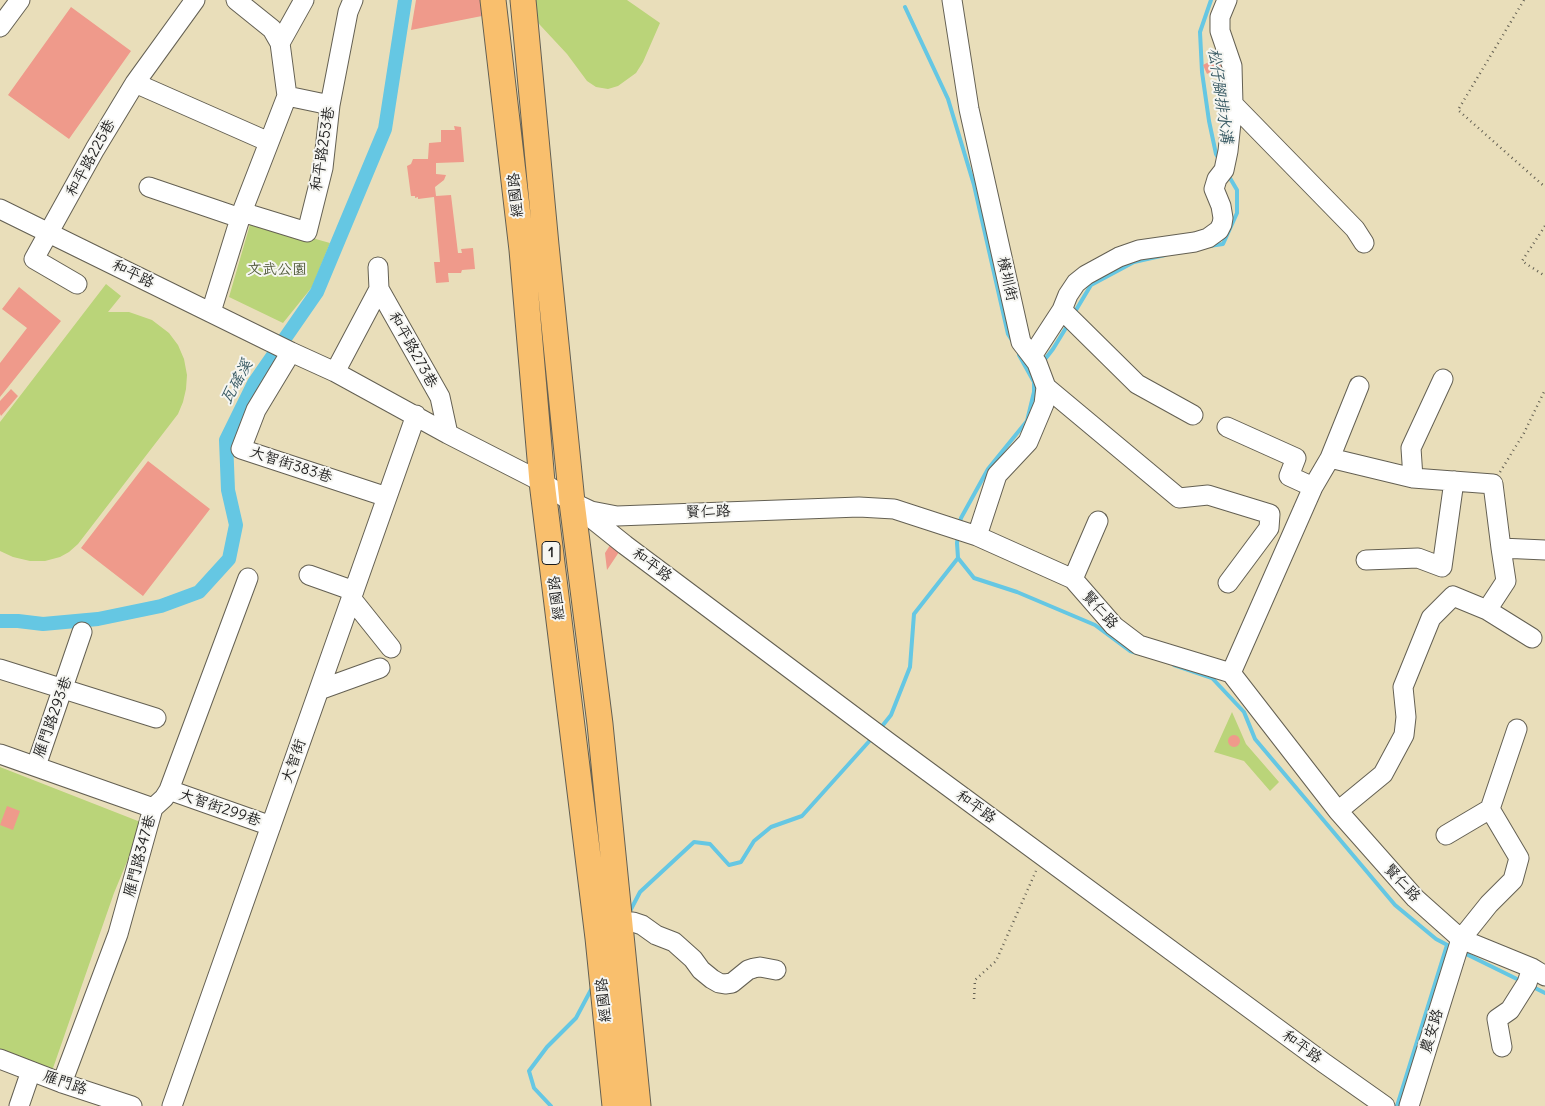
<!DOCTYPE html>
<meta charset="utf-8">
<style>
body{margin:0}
canvas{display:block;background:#e9deba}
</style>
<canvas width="1545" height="1106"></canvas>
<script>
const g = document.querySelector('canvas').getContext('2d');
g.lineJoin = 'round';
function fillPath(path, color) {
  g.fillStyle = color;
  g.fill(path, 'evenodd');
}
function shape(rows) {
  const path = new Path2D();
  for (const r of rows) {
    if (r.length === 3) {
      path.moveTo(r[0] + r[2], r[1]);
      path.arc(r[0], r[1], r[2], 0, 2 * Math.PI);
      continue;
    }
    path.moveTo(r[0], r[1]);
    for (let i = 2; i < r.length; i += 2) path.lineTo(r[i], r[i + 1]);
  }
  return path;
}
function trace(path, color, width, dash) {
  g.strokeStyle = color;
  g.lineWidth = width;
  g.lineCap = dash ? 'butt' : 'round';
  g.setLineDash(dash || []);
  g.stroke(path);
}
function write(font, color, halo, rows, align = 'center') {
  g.font = font + ' Delius,"LXGW WenKai TC",sans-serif';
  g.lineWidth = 4;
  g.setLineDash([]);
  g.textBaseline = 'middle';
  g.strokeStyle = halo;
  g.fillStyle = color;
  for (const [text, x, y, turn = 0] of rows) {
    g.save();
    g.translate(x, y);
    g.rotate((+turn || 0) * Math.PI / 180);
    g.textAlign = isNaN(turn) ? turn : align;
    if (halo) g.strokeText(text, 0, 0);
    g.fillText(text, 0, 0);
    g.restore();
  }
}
const green = shape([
 [531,0,627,0,660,23,643,62,636,73,618,86,608,89,596,87,587,81,567,54,540,25,532,14],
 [251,221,330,243,312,287,283,323,229,297],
 [106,284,121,296,108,312,129,312,152,320,169,333,178,345,184,359,187,375,186,389,183,402,178,414,78,544,69,552,60,557,45,561,30,561,13,557,0,551,0,422],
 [1232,712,1246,744,1279,782,1270,791,1244,761,1214,752],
 [0,767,143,823,114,893,52,1071,0,1050]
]);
const stream = shape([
 [1211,0,1200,32,1202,72,1209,121,1216,154,1220,161],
 [905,7,948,99,974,185,1008,334,1013,342],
 [1209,246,1223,244,1237,213,1237,190,1227,173],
 [1073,315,1091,285,1134,262,1165,255],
 [1019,355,1034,382],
 [1042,363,1053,349,1069,323],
 [959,526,961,518,988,469,1027,421,1034,392,1034,377],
 [958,558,974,578,1017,592,1095,625,1130,651,1137,653],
 [1174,665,1212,678,1244,712,1255,739,1395,905,1436,939,1453,948],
 [879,730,891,715,910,667,914,614,958,558,957,543,958,535],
 [629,913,640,892,694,842,710,844,729,865,741,862,754,841,771,827,802,816,873,737],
 [1462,952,1521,981],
 [1531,986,1545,993],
 [551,1106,534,1088,529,1071,547,1047,576,1018,593,986],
 [1397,1106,1447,945]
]);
const canal = shape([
 [0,621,18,621,43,624,98,619,161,606,199,592,229,559,236,525,228,490,226,440,254,383,317,292,385,129,405,0]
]);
const building = shape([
 [416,0,485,0,487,15,411,30],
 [71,7,131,51,69,139,8,95],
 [1218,57,1222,66,1207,74,1203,65],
 [454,126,461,127,464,162,436,163,436,174,446,175,444,180,435,187,436,196,451,195,458,253,462,253,461,249,473,248,475,269,462,270,461,273,448,273,449,282,436,283,434,262,440,262,434,197,418,199,418,197,415,198,415,196,411,196,407,166,411,164,413,159,428,159,429,143,441,142,441,130,455,130],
 [19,287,61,321,0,397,0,363,27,328,2,309],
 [11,389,18,396,1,416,0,414,0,401],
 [148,461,210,509,143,596,81,548],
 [612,542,621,549,607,570,605,553],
 [1234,741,6],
 [7,806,20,811,13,830,0,825]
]);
const path = shape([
 [1524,0,1458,110,1545,187],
 [1545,226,1522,261,1545,276],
 [1500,472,1524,433,1545,390],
 [974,999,975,980,996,961,1036,871]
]);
const minor = shape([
 [952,0,969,109,1021,342,1037,363,1046,387,1044,404,1028,442,997,475,977,536],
 [0,27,20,0],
 [280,43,304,0],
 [135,83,269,142],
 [287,96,330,105],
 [1233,104,1355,229,1364,243],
 [149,187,240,218],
 [0,209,291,352,335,372,448,434,542,482,572,502,591,511,617,516,859,507,894,509,977,536,1073,579,1114,626,1139,645,1231,673,1338,811,1415,898,1461,939,1532,968,1545,976],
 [242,212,307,232,323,168,330,105,348,12,353,0],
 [378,267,379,289,440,397,448,434],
 [77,284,34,259,95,149,135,83,195,0],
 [1062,310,1137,384,1193,415],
 [211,312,242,212,287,96,280,43,272,29,236,0],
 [291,352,256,410,241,449,387,497],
 [1032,356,1062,310,1068,295,1076,283,1086,275,1119,257,1139,250,1195,242,1208,238,1219,230,1222,224,1223,218,1221,206,1214,189,1217,179,1224,170,1228,151,1233,104,1232,66,1220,31,1220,17,1227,0],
 [335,372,379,289],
 [1046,387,1179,498,1208,495,1270,514,1269,528,1228,583],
 [1227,427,1296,458,1289,476,1313,487],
 [1330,458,1359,386],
 [1413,478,1411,448,1443,379],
 [585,513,625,545,888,742,1324,1063,1385,1106],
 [1366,560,1418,558,1442,567,1454,481],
 [309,575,354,591],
 [1073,579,1098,521],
 [351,598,391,648],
 [1487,610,1532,638],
 [0,669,156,718],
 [1231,673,1313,487,1330,458,1413,478,1493,484,1501,548,1545,550],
 [319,690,380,668],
 [0,754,153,808],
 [36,766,82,632],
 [169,790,271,826],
 [1338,811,1383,774,1404,735,1406,717,1403,687,1431,618,1453,596,1487,610,1506,581,1501,548],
 [1446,835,1490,809],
 [609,930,620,923,633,922,642,925,656,935,674,942,693,959,701,970,712,979,719,983,725,984,732,983,748,970,754,968,760,967,776,970],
 [1502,1047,1497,1019,1510,1010,1527,983,1532,968],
 [0,1059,62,1083,132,1106],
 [62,1083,118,934,153,808,164,798,169,790,248,578],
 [19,1106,31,1071],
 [172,1106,416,415],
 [1409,1106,1461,939,1489,904,1513,880,1519,858,1490,809,1517,729]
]);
const major = shape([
 [493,0,522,250,542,482,598,938,615,1106],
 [523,0,546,245,572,502,600,724,638,1106]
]);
const shields = [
 [551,553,18]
];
const shieldNames = [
 ["1",551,553]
];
const streetNames = [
 ["和平路253巷",323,149,-81],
 ["和平路225巷",91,158,-61],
 ["經國路",516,195,-96],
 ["和平路",133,274,26],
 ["橫圳街",1007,279,77],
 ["和平路273巷",413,350,61],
 ["大智街383巷",291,465,18],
 ["賢仁路",708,512,-2],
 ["和平路",652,565,37],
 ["經國路",557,598,-97],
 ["賢仁路",1100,610,48],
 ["雁門路293巷",53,717,-70],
 ["大智街",294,761,-71],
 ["和平路",976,807,36],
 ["大智街299巷",220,808,19],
 ["雁門路347巷",140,856,-75],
 ["賢仁路",1402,883,47],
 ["經國路",604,1000,-96],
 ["農安路",1432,1031,-73],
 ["和平路",1302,1047,36],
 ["雁門路",65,1083,19]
];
const parkNames = [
 ["文武公園",277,270]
];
const waterNames = [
 ["松仔腳排水溝",1220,96,82],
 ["瓦磘溪",237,382,-61]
];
fillPath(green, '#bad479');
trace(stream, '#65c7e3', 4);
trace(canal, '#65c7e3', 14);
fillPath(building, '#ef9a8b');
trace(minor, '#646053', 21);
trace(major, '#646053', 27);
trace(path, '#646053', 2.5, [1, 4]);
trace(minor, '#fff', 19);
trace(major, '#f9bf6d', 25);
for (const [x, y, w] of shields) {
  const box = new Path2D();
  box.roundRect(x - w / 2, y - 11.5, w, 23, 4);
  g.fillStyle = '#f6f6f2';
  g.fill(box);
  trace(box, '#1c1c1c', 1);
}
write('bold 14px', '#1c1c1c', null, shieldNames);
write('15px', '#1c1c1c', '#f6f6f2', streetNames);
write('15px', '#535c3d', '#f6f6f2', parkNames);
write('italic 16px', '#365862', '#f6f6f2', waterNames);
</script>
